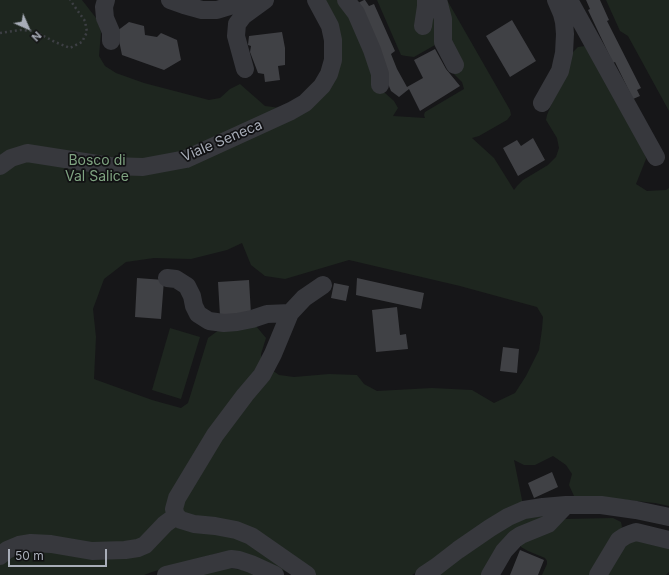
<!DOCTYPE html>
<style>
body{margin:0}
#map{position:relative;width:669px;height:575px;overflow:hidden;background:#161618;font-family:Inter,sans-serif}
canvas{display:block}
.north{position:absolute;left:8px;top:8px;width:40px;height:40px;-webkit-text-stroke:3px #111113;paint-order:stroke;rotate:135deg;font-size:11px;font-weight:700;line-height:16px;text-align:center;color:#a8adb8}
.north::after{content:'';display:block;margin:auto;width:14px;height:18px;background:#a8adb8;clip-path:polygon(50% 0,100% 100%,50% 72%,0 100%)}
.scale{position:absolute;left:8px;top:549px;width:99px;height:18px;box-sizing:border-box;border:2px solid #a8adb8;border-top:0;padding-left:5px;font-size:12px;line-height:14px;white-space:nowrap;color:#a8adb8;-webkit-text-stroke:3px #111113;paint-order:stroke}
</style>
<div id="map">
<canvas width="669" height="575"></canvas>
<div class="north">N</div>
<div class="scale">50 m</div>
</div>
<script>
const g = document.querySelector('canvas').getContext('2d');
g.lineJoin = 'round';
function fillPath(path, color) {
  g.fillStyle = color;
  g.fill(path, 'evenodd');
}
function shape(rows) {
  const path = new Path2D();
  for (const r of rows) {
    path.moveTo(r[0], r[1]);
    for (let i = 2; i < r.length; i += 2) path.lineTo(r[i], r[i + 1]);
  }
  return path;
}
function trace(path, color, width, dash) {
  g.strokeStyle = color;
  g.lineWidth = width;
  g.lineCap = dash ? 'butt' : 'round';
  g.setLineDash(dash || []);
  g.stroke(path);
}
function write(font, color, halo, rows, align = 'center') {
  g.font = font + ' Inter,sans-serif';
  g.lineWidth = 3.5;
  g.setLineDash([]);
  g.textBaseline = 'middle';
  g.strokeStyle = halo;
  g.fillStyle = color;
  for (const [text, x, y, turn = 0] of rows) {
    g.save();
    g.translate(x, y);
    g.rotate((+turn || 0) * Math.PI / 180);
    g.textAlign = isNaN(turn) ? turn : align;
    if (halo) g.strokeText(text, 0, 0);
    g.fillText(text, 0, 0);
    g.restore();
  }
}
const green = shape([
 [0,0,82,0,96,18,101,32,99,56,105,66,116,73,144,83,209,100,220,98,230,89,240,84,265,106,280,108,336,74,323,0,349,0,376,85,394,101,398,108,393,116,425,118,424,115,425,112,464,89,462,82,454,74,435,45,414,57,406,56,401,55,377,0,447,0,510,110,511,115,507,120,479,136,472,138,494,158,514,190,517,186,523,180,548,165,556,157,559,148,557,138,546,120,547,115,573,52,578,47,585,46,645,149,646,159,636,184,647,191,666,190,669,188,669,506,655,503,617,499,582,497,574,496,569,485,572,474,566,465,553,456,535,465,524,465,514,460,523,505,412,575,294,575,248,555,232,552,218,553,152,572,144,575,0,575],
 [242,243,251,265,265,276,285,279,349,260,460,286,537,307,543,317,542,329,539,350,526,376,515,393,494,403,472,390,432,388,377,391,364,384,357,375,329,374,294,377,279,375,262,363,261,354,266,338,256,326,219,330,208,338,188,403,181,408,152,400,94,379,96,337,93,309,104,279,126,262,154,258,191,259,227,250],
 [606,0,669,0,669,111,628,36,620,31],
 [170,328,200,337,181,399,152,390],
 [543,514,544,519,484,575,434,575,514,521],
 [613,518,621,522,622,527,594,575,542,575,547,564,547,561,545,558,528,551,521,547,521,543,565,519],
 [629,539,669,545,669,572,666,575,601,575],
 [229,568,242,570,255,575,199,575]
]);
const building = shape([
 [364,0,365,0,369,6,374,4,395,51,391,54,397,69,407,87,423,78,414,60,435,49,446,69,460,86,420,111,409,89,399,97,391,91,356,4],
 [586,0,600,0,609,20,607,21,641,88,637,90,640,96,633,99,615,62,613,63,596,27,588,10,590,9],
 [512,20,536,61,510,77,486,36],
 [129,22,144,26,145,35,157,37,161,33,177,40,181,60,164,70,122,55,117,31],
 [282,32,285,48,285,65,278,66,280,80,265,82,264,74,258,73,250,52,251,46,248,45,249,36],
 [533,138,545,160,518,176,503,148,517,140,521,146],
 [137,278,164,280,161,319,135,317],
 [357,278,424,293,421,309,356,295],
 [249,280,251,314,220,316,218,282],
 [334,283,349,286,346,301,331,298],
 [397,307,400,335,406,334,408,349,376,352,372,310],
 [503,347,519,349,517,373,500,371],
 [552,472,558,487,534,498,528,483],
 [520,550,544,560,538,575,510,575]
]);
const path = shape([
 [0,33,20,30,34,31,55,42,70,48,82,42,87,32,85,21,70,0]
]);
const minor = shape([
 [106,0,104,7,105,18,111,32,111,41],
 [170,0,184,5,202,10,217,10,240,3,245,0],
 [346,0,356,13,372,50,380,74,380,85],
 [438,0,443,19,443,42,455,65],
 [569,0,656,157],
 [423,26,426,6,426,0],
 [245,69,236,36,237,24,243,16,265,0],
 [542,103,560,71,564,53,565,34,564,22,562,14,556,0],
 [0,166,11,158,27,153,110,166,143,167,186,159,291,111,305,103,322,86,329,74,333,60,333,40,330,26,316,0],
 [167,278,176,279,187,286,192,296,194,306,198,314,209,321,224,323,237,322,252,319,267,314,290,313],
 [0,556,7,550,19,545,31,543,51,544,92,551,125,550,138,548,145,545,165,524,176,516],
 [166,575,231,559,239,560,251,564,275,575],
 [307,575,251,536,236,530,215,526,194,524,181,520,176,516,174,509,177,498,215,435,245,395,262,375,273,354,290,313,304,298,323,285],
 [424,575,436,567,458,550,490,528,508,517,524,510,543,507,566,505,601,505,636,510,669,517],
 [490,575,504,551,515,539,521,535,548,524,566,505],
 [598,575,619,540,625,536,630,534,636,532,669,540]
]);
const streetNames = [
 ["Viale Seneca",222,141,-23]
];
const parkNames = [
 ["Bosco di",97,161],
 ["Val Salice",97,177]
];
fillPath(green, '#1e261f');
fillPath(building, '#404145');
trace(path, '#3d3f44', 2.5, [2, 3]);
trace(minor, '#37383d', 18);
write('14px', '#a8adb8', '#111113', streetNames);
write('14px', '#7fa381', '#111113', parkNames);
</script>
